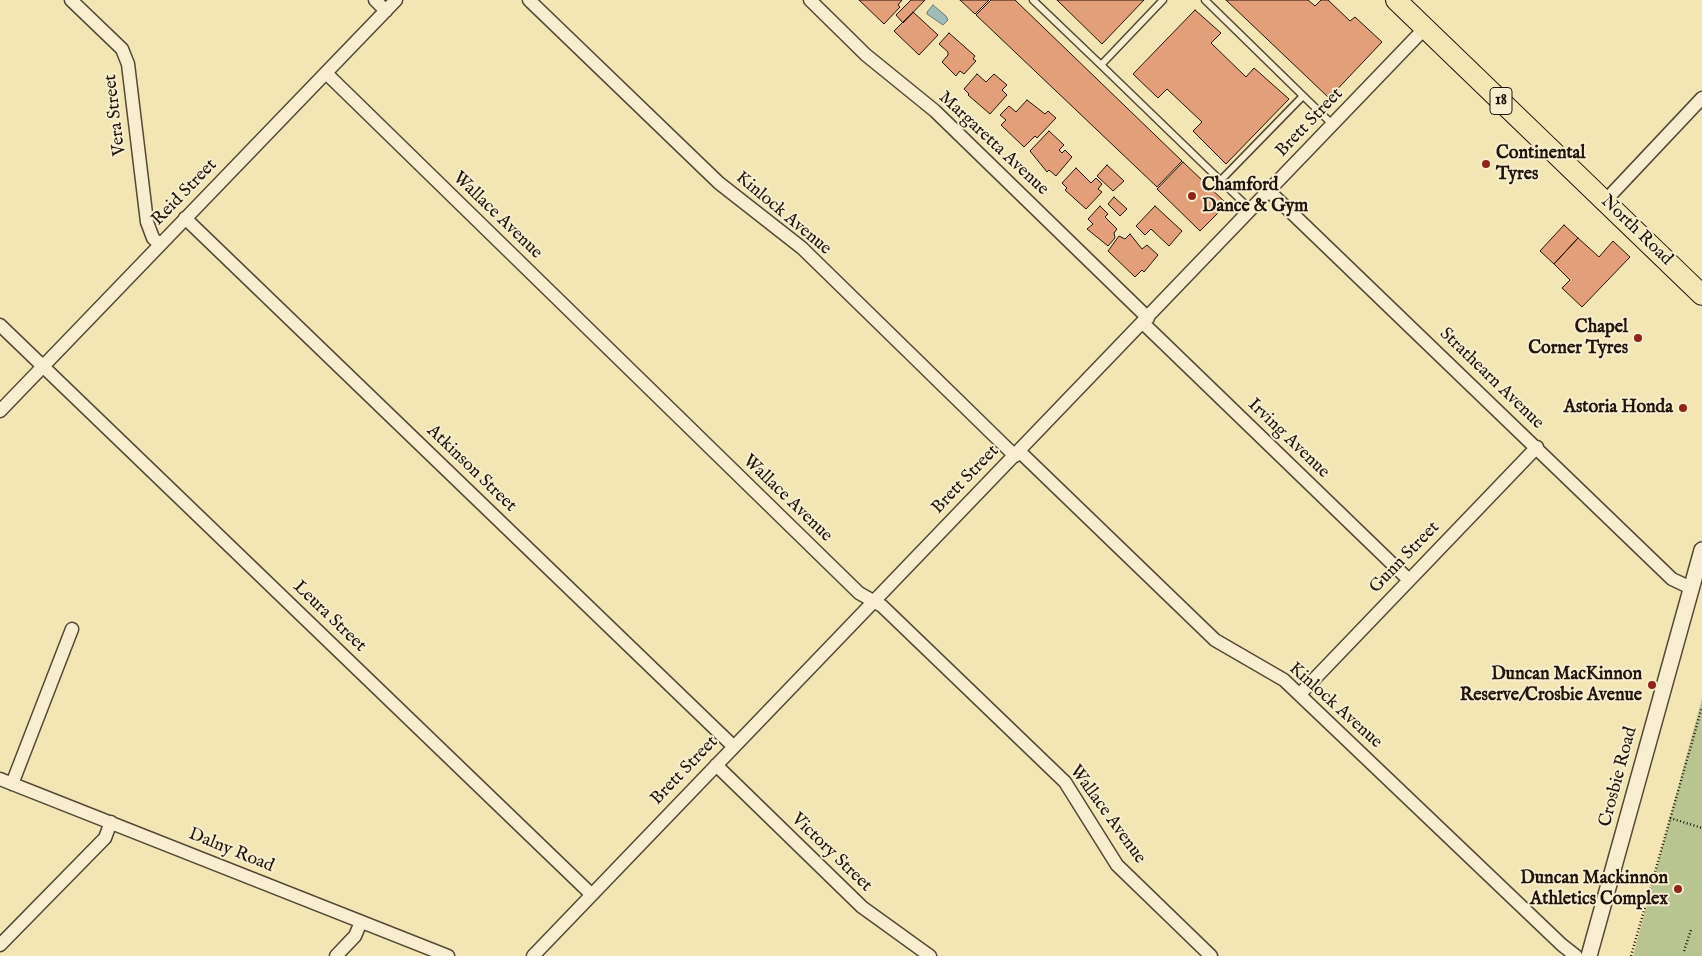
<!DOCTYPE html>
<style>
body{margin:0}
canvas{display:block;background:#f4e5b5}
</style>
<canvas width="1702" height="956"></canvas>
<script>
const g = document.querySelector('canvas').getContext('2d');
g.lineJoin = 'round';
function fillPath(path, color) {
  g.fillStyle = color;
  g.fill(path, 'evenodd');
}
function shape(rows) {
  const path = new Path2D();
  for (const r of rows) {
    path.moveTo(r[0], r[1]);
    for (let i = 2; i < r.length; i += 2) path.lineTo(r[i], r[i + 1]);
  }
  return path;
}
function trace(path, color, width, dash) {
  g.strokeStyle = color;
  g.lineWidth = width;
  g.lineCap = dash ? 'butt' : 'round';
  g.setLineDash(dash || []);
  g.stroke(path);
}
function write(font, color, halo, rows, align = 'center') {
  g.font = font + ' "IM FELL English",serif';
  g.lineWidth = 4;
  g.setLineDash([]);
  g.textBaseline = 'middle';
  g.strokeStyle = halo;
  g.fillStyle = color;
  for (const [text, x, y, turn = 0] of rows) {
    g.save();
    g.translate(x, y);
    g.rotate((+turn || 0) * Math.PI / 180);
    g.textAlign = isNaN(turn) ? turn : align;
    if (halo) g.strokeText(text, 0, 0);
    g.fillText(text, 0, 0);
    g.restore();
  }
}
const green = shape([
 [1702,698,1702,956,1633,956]
]);
const water = shape([
 [933,5,946,16,948,20,943,25,927,14,927,12,933,5]
]);
const building = shape([
 [859,0,902,0,898,5,900,7,884,24,859,0],
 [911,0,925,0,903,23,896,15,911,0],
 [960,0,989,0,975,14,960,0],
 [991,0,1015,0,1182,161,1157,187,976,15,991,0],
 [1057,0,1144,0,1102,44,1057,0],
 [1226,0,1308,0,1315,6,1321,0,1328,0,1350,21,1355,17,1382,42,1329,98,1226,0],
 [1195,10,1221,33,1211,43,1246,77,1254,68,1289,99,1226,164,1193,131,1202,122,1167,89,1158,98,1133,74,1195,10],
 [913,12,938,35,919,55,894,31,913,12],
 [949,33,975,56,973,59,976,61,964,74,960,71,956,76,942,62,948,55,948,52,939,44,949,33],
 [977,74,986,82,994,74,1007,85,1002,90,1007,95,990,114,968,95,969,94,964,89,977,74],
 [1027,100,1045,114,1048,111,1056,118,1037,138,1035,136,1024,147,1001,125,1006,120,1000,115,1009,106,1016,112,1027,100],
 [1049,131,1064,145,1059,150,1062,153,1065,150,1072,157,1056,176,1049,170,1047,172,1030,151,1049,131],
 [1183,162,1227,204,1200,231,1157,189,1183,162],
 [1107,165,1124,181,1113,191,1097,176,1107,165],
 [1076,168,1091,183,1096,178,1102,184,1098,189,1102,192,1086,209,1065,190,1067,188,1062,183,1076,168],
 [1114,197,1127,209,1120,216,1108,204,1114,197],
 [1100,206,1108,214,1105,217,1117,229,1114,233,1115,238,1108,246,1087,229,1093,224,1088,219,1100,206],
 [1155,206,1182,231,1169,246,1151,229,1145,235,1136,226,1155,206],
 [1564,225,1578,238,1554,264,1540,251,1564,225],
 [1130,234,1142,249,1147,245,1158,255,1144,272,1142,270,1135,277,1108,251,1119,236,1125,239,1130,234],
 [1578,238,1599,257,1613,241,1630,257,1582,307,1562,288,1570,280,1554,264,1578,238]
]);
const path = shape([
 [1670,818,1702,828],
 [1684,951,1691,930],
 [1631,956,1702,707]
]);
const service = shape([
 [1033,0,1101,65,1163,0],
 [1205,0,1333,125],
 [1101,65,1251,210],
 [1220,181,1303,96]
]);
const minor = shape([
 [71,0,122,49,128,64,147,222,153,238,159,244],
 [375,0,386,11],
 [529,0,719,183,802,248,1015,456],
 [810,0,866,55,935,111,1148,318],
 [326,73,859,593,882,606,1065,782,1117,865,1211,956],
 [1269,191,1672,579,1691,588],
 [1605,201,1702,98],
 [185,218,733,746],
 [1143,323,1409,580],
 [0,325,591,894],
 [0,411,396,0],
 [1019,451,1215,640,1284,680,1562,945,1576,956],
 [1300,694,1537,447],
 [716,765,862,907,930,956],
 [0,779,448,956],
 [12,784,72,629],
 [0,945,105,838,111,822],
 [336,956,355,936,361,922],
 [533,956,1425,28]
]);
const tertiary = shape([
 [1589,956,1702,550]
]);
const trunk = shape([
 [1396,0,1702,295]
]);
const markers = [
 [1486,164,5,"#8f2418"],
 [1192,196,5,"#8f2418"],
 [1638,338,5,"#8f2418"],
 [1683,408,5,"#8f2418"],
 [1652,685,5,"#8f2418"],
 [1678,889,5,"#8f2418"]
];
const shields = [
 [1501,101,22]
];
const shieldNames = [
 ["18",1501,101]
];
const streetNames = [
 ["Vera Street",116,115,-97],
 ["Brett Street",1310,123,-46],
 ["Margaretta Avenue",993,144,43],
 ["Reid Street",185,193,-46],
 ["Kinlock Avenue",783,214,40],
 ["Wallace Avenue",497,216,44],
 ["North Road",1636,231,44],
 ["Strathearn Avenue",1491,379,44],
 ["Irving Avenue",1288,439,44],
 ["Atkinson Street",471,469,44],
 ["Brett Street",966,480,-46],
 ["Wallace Avenue",787,499,44],
 ["Gunn Street",1405,558,-46],
 ["Leura Street",329,617,44],
 ["Kinlock Avenue",1335,706,42],
 ["Brett Street",685,771,-46],
 ["Crosbie Road",1619,777,-75],
 ["Wallace Avenue",1107,815,54],
 ["Dalny Road",231,851,22],
 ["Victory Street",831,853,44]
];
const poiNames = [
 ["Continental",1496,154,"left"],
 ["Tyres",1496,175,"left"],
 ["Chamford",1202,186,"left"],
 ["Dance & Gym",1202,207,"left"],
 ["Chapel",1628,328],
 ["Corner Tyres",1628,349],
 ["Astoria Honda",1673,408],
 ["Duncan MacKinnon",1642,675],
 ["Reserve/Crosbie Avenue",1642,696],
 ["Duncan Mackinnon",1668,879],
 ["Athletics Complex",1668,900]
];
fillPath(green, '#b9c590');
fillPath(water, '#9fbdb7');
trace(water, '#6d7a73', 1);
fillPath(building, '#e39e7a');
trace(building, '#21150c', 1);
trace(service, '#564936', 9);
trace(minor, '#564936', 15);
trace(tertiary, '#564936', 18);
trace(trunk, '#21150c', 22);
trace(path, '#21150c', 2.5, [1, 2.5]);
trace(service, '#f8eecf', 6);
trace(minor, '#f8eecf', 12);
trace(tertiary, '#f8eecf', 15);
trace(trunk, '#f4e5b5', 20);
for (const [x, y, r, color] of markers) {
  const dot = new Path2D();
  dot.arc(x, y, r, 0, 2 * Math.PI);
  g.fillStyle = color;
  g.fill(dot);
  trace(dot, '#f8eecf', 2);
}
for (const [x, y, w] of shields) {
  const box = new Path2D();
  box.roundRect(x - w / 2, y - 13.5, w, 27, 4);
  g.fillStyle = '#f8eecf';
  g.fill(box);
  trace(box, '#21150c', 1);
}
write('bold 16px', '#21150c', null, shieldNames);
write('18px', '#21150c', '#f8eecf', streetNames);
write('bold 18px', '#21150c', '#f8eecf', poiNames, 'right');
</script>
